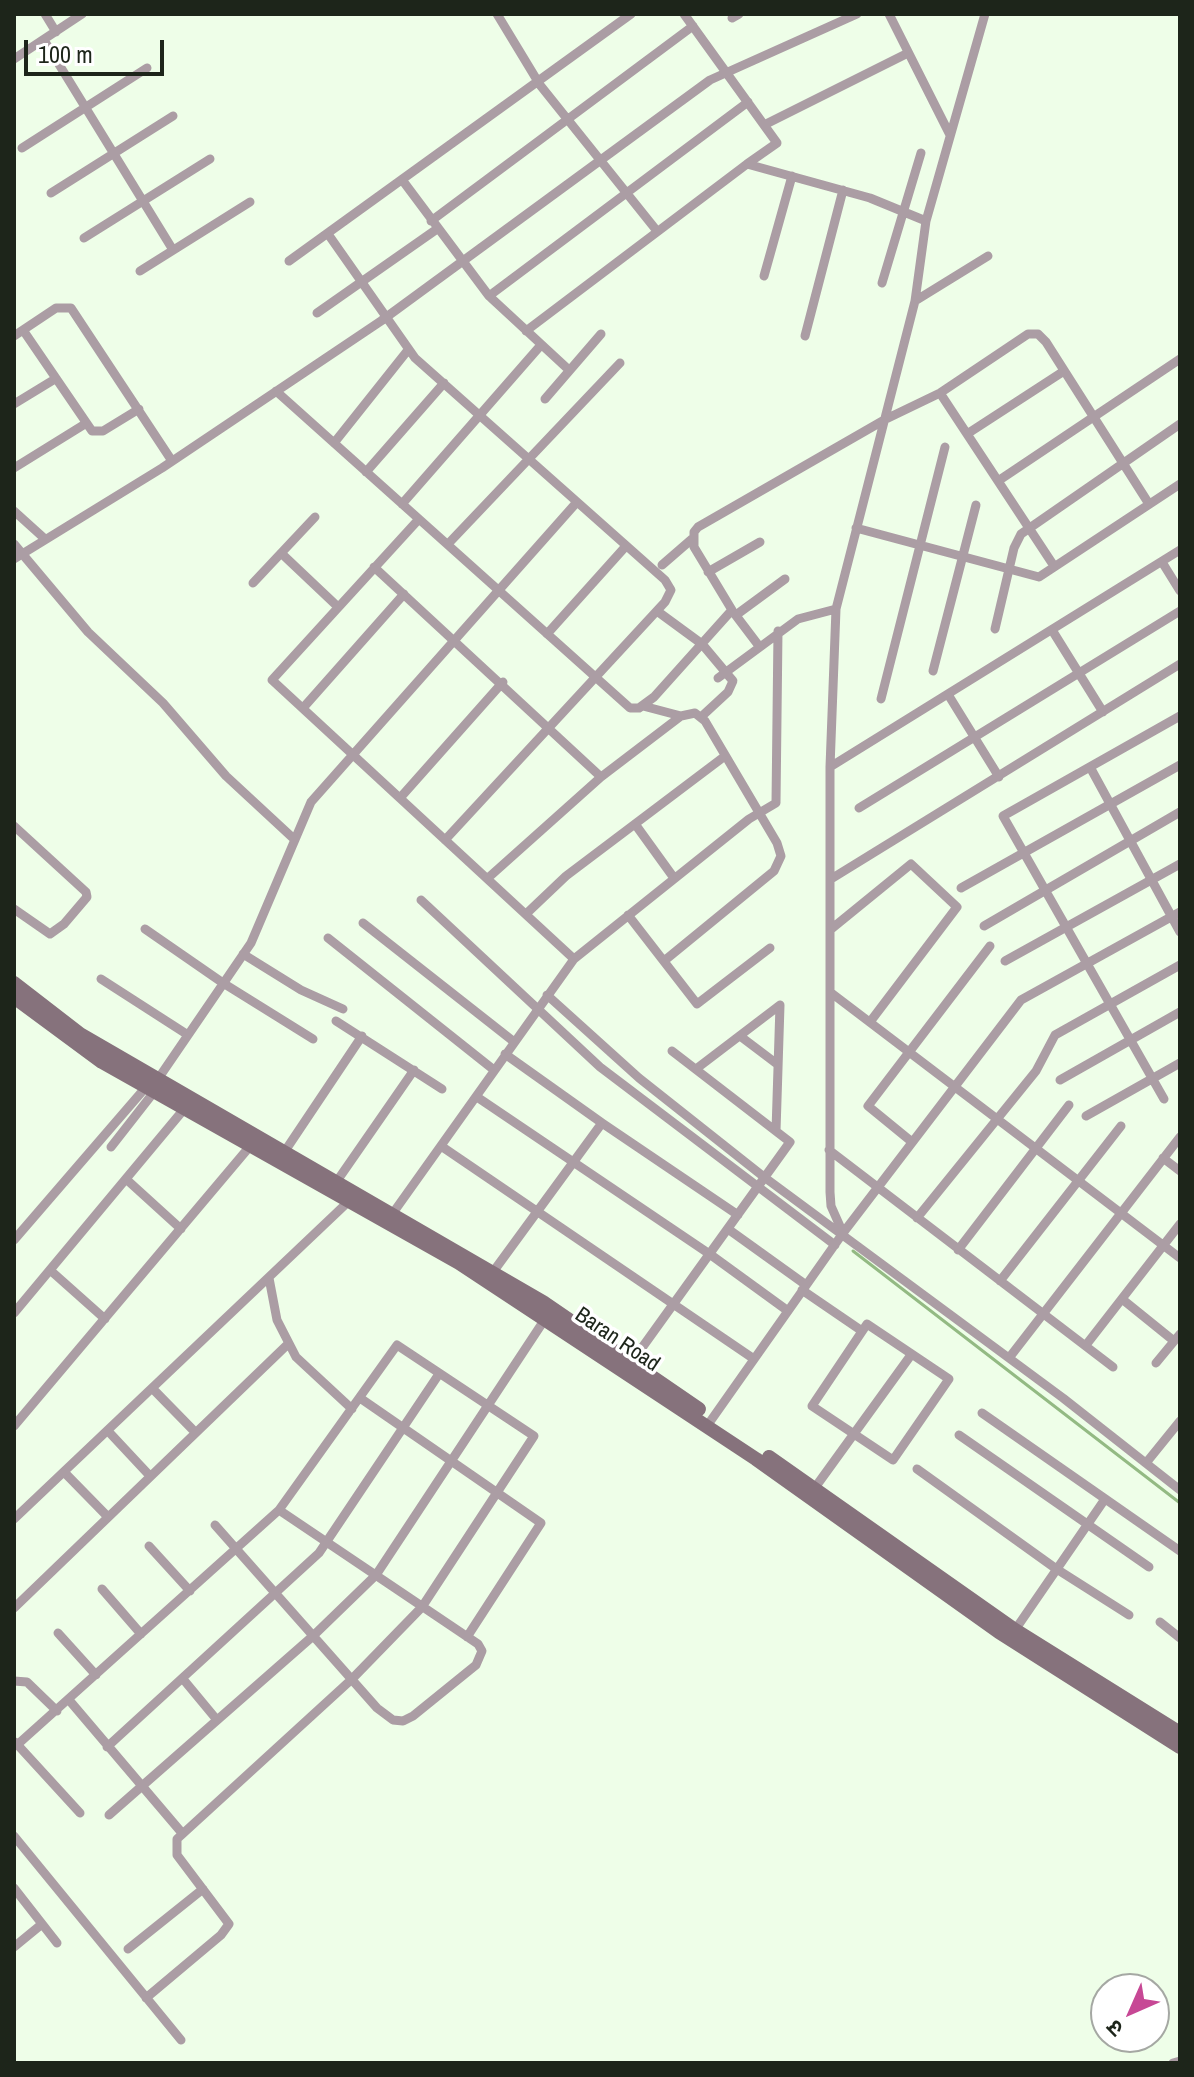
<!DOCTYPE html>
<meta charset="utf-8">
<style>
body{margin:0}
#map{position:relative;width:1194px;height:2077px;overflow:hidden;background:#eefee8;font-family:"Archivo Narrow","Noto Sans Devanagari",sans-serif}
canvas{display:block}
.frame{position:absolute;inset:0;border:16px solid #1d251a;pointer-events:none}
.north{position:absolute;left:1090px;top:1973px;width:80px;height:80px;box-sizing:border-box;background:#fff;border:2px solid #a5a8a3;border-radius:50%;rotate:225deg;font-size:22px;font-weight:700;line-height:32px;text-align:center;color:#1d251a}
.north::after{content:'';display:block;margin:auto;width:28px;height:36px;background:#c74895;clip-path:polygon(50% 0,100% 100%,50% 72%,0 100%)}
.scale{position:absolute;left:24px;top:40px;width:140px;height:36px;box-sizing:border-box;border:4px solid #1d251a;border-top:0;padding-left:10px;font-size:24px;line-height:28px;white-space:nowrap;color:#1d251a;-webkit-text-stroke:6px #fff;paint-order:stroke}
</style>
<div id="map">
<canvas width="1194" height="2077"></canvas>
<div class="frame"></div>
<div class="north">उ</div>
<div class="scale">100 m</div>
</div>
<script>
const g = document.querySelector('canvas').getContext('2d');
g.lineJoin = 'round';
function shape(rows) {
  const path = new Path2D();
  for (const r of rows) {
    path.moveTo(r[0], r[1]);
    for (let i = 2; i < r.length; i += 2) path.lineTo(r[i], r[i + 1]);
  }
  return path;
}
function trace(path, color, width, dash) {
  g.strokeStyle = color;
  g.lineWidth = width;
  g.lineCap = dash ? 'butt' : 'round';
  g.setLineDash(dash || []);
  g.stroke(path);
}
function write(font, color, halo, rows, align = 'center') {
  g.font = font + ' "Archivo Narrow",sans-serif';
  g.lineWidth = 7;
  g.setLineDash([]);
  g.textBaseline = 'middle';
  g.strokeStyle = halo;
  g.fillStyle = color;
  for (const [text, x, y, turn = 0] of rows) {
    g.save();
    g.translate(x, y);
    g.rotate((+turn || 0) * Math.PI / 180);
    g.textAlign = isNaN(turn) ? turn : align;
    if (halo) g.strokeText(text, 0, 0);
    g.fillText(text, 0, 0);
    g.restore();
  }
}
const stream = shape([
 [853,1251,1180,1503]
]);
const minor = shape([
 [45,14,56,32],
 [497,14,540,85,657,231],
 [684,14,777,143,747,164],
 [889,14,950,135],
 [732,18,739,14],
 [44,40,173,250],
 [14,59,82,14],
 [764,125,908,53],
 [22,148,147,68],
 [403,181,489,296,569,370],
 [51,193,173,116],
 [431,221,693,26],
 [328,234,415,358,665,580,671,590,665,602,445,840],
 [84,238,210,159],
 [289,261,631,14],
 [140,271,250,202],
 [764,276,792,176],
 [882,283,921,153],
 [489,296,748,102],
 [915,301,988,256],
 [317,313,437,229],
 [23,330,92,431,103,431,139,409],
 [526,331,747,164,870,198,926,221],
 [14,336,56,308,71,308,172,461],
 [805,336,843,190],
 [276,391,630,708,639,708,654,697,732,610,694,547,694,532,698,527,886,419,940,393,1028,334,1038,334,1046,342,1149,504],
 [940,393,1054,566],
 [545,399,601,334],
 [14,404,55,379],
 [967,434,1064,371],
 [334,443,408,350],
 [14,468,85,424],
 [366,472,444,383],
 [998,481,1180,359],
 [402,504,541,345],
 [14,511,45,539],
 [419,519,272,680,574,959],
 [856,528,1039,577,1180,484],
 [14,544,88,632,163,703,226,776,294,839],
 [448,544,620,363],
 [281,553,337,606],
 [14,559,162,468,381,321,710,80,857,14],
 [1162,562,1180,591],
 [662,565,692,539],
 [374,567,601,777],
 [708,572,760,542],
 [253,583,315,517],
 [657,611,702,644,733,681,728,692,701,717],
 [734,613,759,646],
 [736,615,785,579],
 [995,629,1014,548,1021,534,1180,424],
 [1052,630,1103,712],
 [547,634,626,546],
 [933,671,976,505],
 [718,678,798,619,836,609],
 [949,696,999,777],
 [881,699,945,447],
 [643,706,681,716],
 [303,708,404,594],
 [830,767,1180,550],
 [1090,767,1180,932],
 [400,798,503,682],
 [859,808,1180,611],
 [635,824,674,878],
 [14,826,86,892,87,897,64,924,50,934,14,909],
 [488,878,601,777,681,716,695,713,705,721,777,843,781,856,774,871,664,961],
 [831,879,1180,664],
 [961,888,1180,765],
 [421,900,600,1067,835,1245],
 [526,914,566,876,725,756],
 [628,915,697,1004,770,948],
 [363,923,513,1041],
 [984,926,1180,812],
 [145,929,223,983,313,1039],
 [830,930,911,864,957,907,870,1022],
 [328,938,494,1070],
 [243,954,301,990,343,1009],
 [1005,961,1180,864],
 [101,979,188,1035],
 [830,992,1180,1258],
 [547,995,639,1078,764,1177,1063,1398,1180,1490],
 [336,1021,442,1089],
 [740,1036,777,1064],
 [696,1069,780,1005,776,1131],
 [158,1079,251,943,311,802,577,502],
 [1060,1080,1180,1012],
 [477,1097,711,1255,788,1311],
 [1164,1099,1003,816,1180,716],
 [1086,1116,1180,1063],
 [602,1123,738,1215],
 [912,1142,868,1106,990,946],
 [441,1146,754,1359],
 [111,1147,154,1092],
 [829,1150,1113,1367],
 [285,1151,362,1036],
 [1163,1158,1180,1171],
 [126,1179,181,1229],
 [337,1181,414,1070],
 [393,1213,574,959,749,819,776,803,778,631],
 [917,1218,1036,1071,1055,1035,1180,965],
 [728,1229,806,1285],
 [843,1233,1021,1000,1180,912],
 [14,1240,146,1087],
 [958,1250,1069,1105],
 [50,1270,105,1319],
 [493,1272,602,1123,505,1054],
 [269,1278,277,1320,296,1357,352,1409],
 [1000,1281,1121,1126],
 [802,1290,862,1331],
 [1122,1299,1174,1341],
 [14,1313,185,1108],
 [867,1324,949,1379,893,1460,812,1406,867,1324],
 [1086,1345,1180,1224],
 [1009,1358,1180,1137],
 [631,1363,790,1142,672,1051],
 [1156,1363,1180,1334],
 [152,1388,195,1432],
 [360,1398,541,1523,467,1637],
 [982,1413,1180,1551],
 [14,1426,251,1145],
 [707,1426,843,1233,831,1206,830,1192,830,767,836,609,915,301,926,221,985,14],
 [108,1431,150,1476],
 [959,1435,1149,1567],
 [1146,1463,1180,1421],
 [917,1469,1055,1568,1129,1615],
 [64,1472,108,1517],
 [814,1489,911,1355],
 [14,1519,348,1202],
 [215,1525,377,1708,393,1720,403,1721,413,1716,476,1665,482,1651,478,1644,279,1510],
 [149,1546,190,1591],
 [102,1589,141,1634],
 [14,1608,288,1344],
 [1160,1622,1180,1638],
 [1015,1630,1105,1499],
 [58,1633,96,1675],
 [183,1679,217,1720],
 [14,1681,27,1682,57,1711],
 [69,1700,182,1833],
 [15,1742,80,1813],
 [17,1745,279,1510,397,1345,534,1436,422,1607,352,1679,177,1839,177,1855,229,1924,221,1935,146,1998],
 [107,1747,319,1553,439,1374],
 [109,1815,313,1636,376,1575,545,1319],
 [14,1836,181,2040],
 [14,1888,57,1943],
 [14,1947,42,1924],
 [128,1949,203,1889],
 [1173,2063,1180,2061]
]);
const secondary = shape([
 [14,983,80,1034,543,1302,699,1409],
 [14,997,102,1062,459,1263,756,1459,999,1632,1180,1747],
 [769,1457,1015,1630,1180,1733]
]);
const streetNames = [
 ["Baran Road",617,1340,34]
];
trace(stream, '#93ba83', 3);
trace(minor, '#ab9da4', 9);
trace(secondary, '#86727c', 14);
write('22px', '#1d251a', '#fff', streetNames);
</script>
